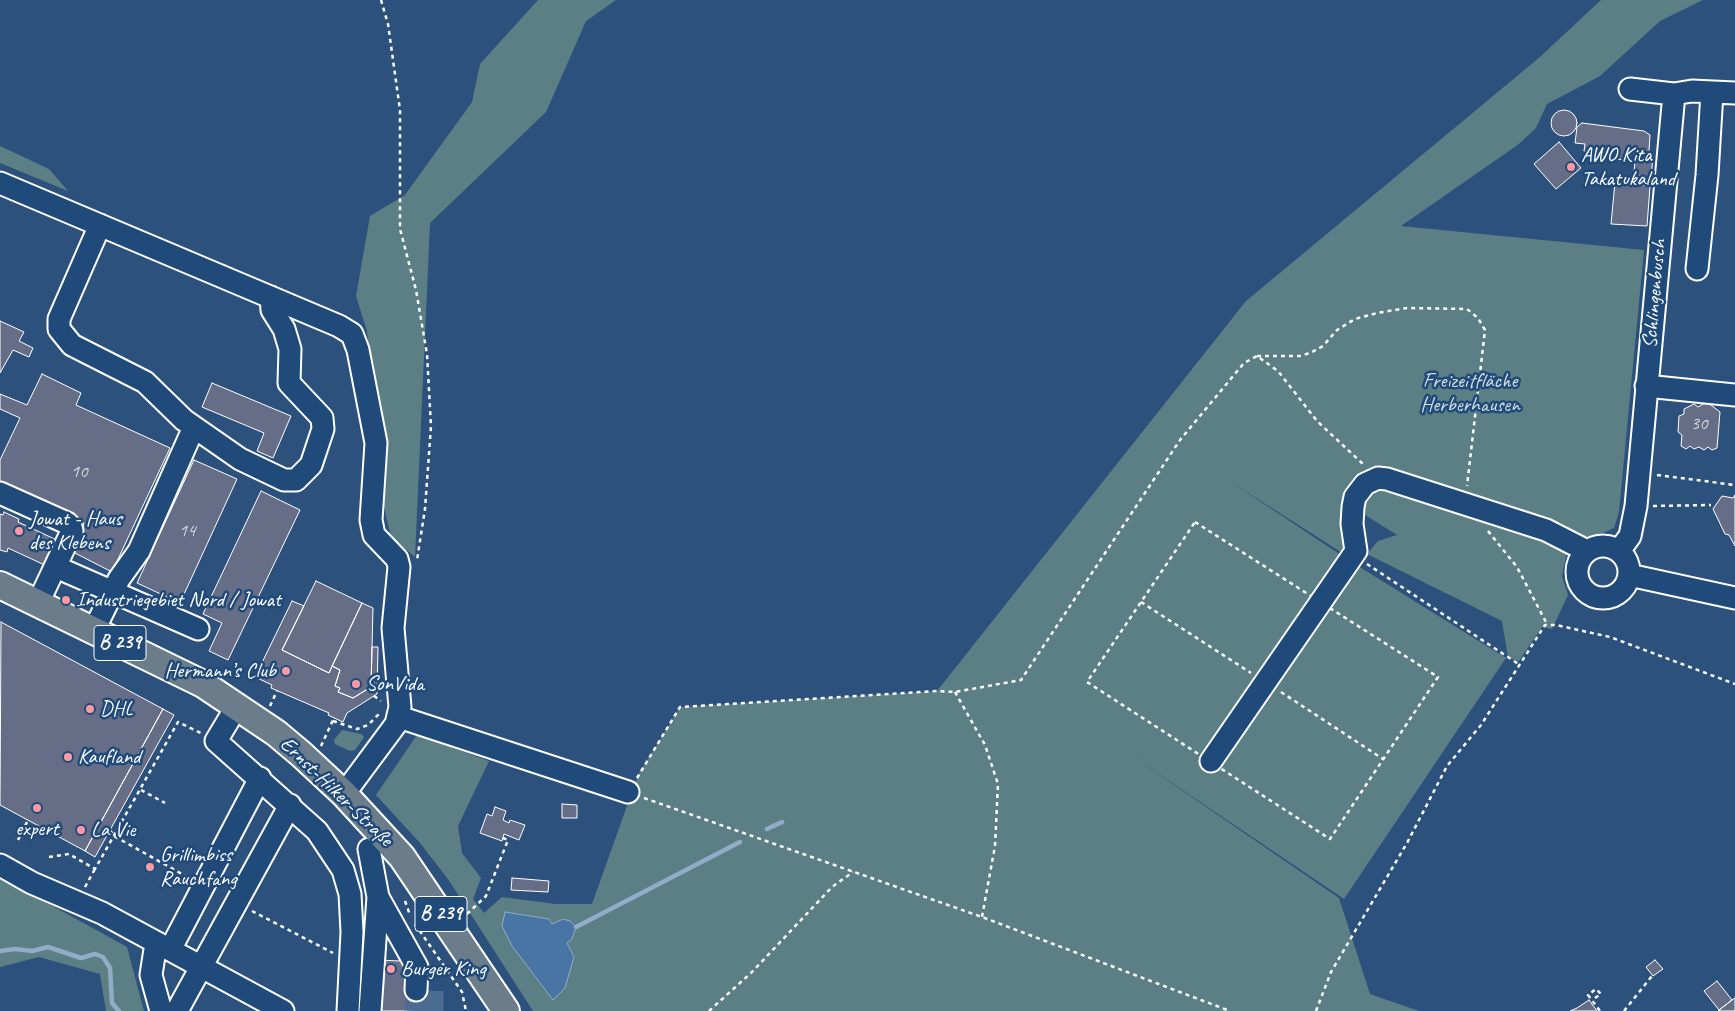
<!DOCTYPE html>
<meta charset="utf-8">
<style>
body{margin:0}
canvas{display:block;background:#2d517d}
</style>
<canvas width="1735" height="1011"></canvas>
<script>
const g = document.querySelector('canvas').getContext('2d');
g.lineJoin = 'round';
function fillPath(path, color) {
  g.fillStyle = color;
  g.fill(path, 'evenodd');
}
function shape(rows) {
  const path = new Path2D();
  for (const r of rows) {
    if (r.length === 3) {
      path.moveTo(r[0] + r[2], r[1]);
      path.arc(r[0], r[1], r[2], 0, 2 * Math.PI);
      continue;
    }
    path.moveTo(r[0], r[1]);
    for (let i = 2; i < r.length; i += 2) path.lineTo(r[i], r[i + 1]);
  }
  return path;
}
function trace(path, color, width, dash) {
  g.strokeStyle = color;
  g.lineWidth = width;
  g.lineCap = dash ? 'butt' : 'round';
  g.setLineDash(dash || []);
  g.stroke(path);
}
function write(font, color, halo, rows, align = 'center') {
  g.font = font + ' Caveat,sans-serif';
  g.lineWidth = 5;
  g.setLineDash([]);
  g.textBaseline = 'middle';
  g.strokeStyle = halo;
  g.fillStyle = color;
  for (const [text, x, y, turn = 0] of rows) {
    g.save();
    g.translate(x, y);
    g.rotate((+turn || 0) * Math.PI / 180);
    g.textAlign = isNaN(turn) ? turn : align;
    if (halo) g.strokeText(text, 0, 0);
    g.fillText(text, 0, 0);
    g.restore();
  }
}
const green = shape([
 [538,0,616,0,586,21,546,112,430,223,415,557,391,537,384,507,387,450,383,420,372,386,367,331,356,296,370,216,405,195,472,102,480,64],
 [1601,0,1703,0,1660,21,1600,76,1547,104,1536,128,1519,144,1401,226,1644,250,1619,512,1614,528,1596,536,1578,538,1566,556,1562,576,1568,595,1552,629,1542,627,1519,661,1508,658,1502,621,1367,554,1378,541,1397,535,1346,503,1347,556,1231,482,1350,561,1506,658,1344,899,1132,756,1339,898,1370,994,1419,1011,533,1011,448,879,420,843,376,795,417,735,489,761,458,826,462,853,481,878,473,899,484,913,502,897,555,904,592,904,638,775,680,707,937,691,1246,301,1540,57],
 [505,912,549,919,567,943,574,957,532,970,512,946],
 [0,146,49,169,68,191,0,163],
 [342,730,361,734,364,737,355,750,350,751,335,744,334,740],
 [0,877,127,947,144,1011,106,1011,100,974,39,957,0,967]
]);
const water = shape([
 [505,912,549,919,552,924,563,919,570,921,576,927,572,939,567,943,574,957,565,988,553,1000,512,946,502,926,505,912]
]);
const stream = shape([
 [767,829,782,822],
 [576,927,740,842],
 [0,951,15,949,32,951,48,947,81,958,95,954,103,957,110,968,112,1003,119,1011]
]);
const building = shape([
 [1564,123,13],
 [1582,123,1644,131,1650,135,1649,151,1653,157,1651,177,1638,176,1634,171,1636,153,1631,153,1630,156,1625,160,1588,156,1584,151,1585,144,1575,143,1577,127,1582,123],
 [1559,142,1581,168,1556,189,1534,164,1559,142],
 [1615,182,1650,186,1647,226,1611,224,1615,182],
 [0,321,24,332,19,341,33,348,29,357,13,350,0,373,0,321],
 [42,374,81,393,76,405,170,448,112,572,71,551,84,523,0,483,0,460,20,418,0,409,0,394,27,405,42,374],
 [212,383,291,416,273,458,257,451,264,433,202,407,212,383],
 [1707,402,1720,412,1717,448,1712,450,1708,447,1704,450,1699,447,1694,449,1690,446,1686,449,1681,446,1682,435,1678,432,1679,416,1684,414,1684,409,1694,404,1698,407,1707,402],
 [194,460,237,479,180,603,137,583,194,460],
 [261,491,300,510,228,660,209,651,222,623,203,614,261,491],
 [1735,495,1735,546,1729,535,1725,534,1713,509,1722,496,1733,498,1735,495],
 [4,512,19,519,18,522,59,541,49,567,8,548,7,552,0,550,0,514,3,515,4,512],
 [316,581,362,603,329,673,282,650,316,581],
 [292,601,304,606,282,650,329,673,332,666,340,670,335,686,340,688,338,692,353,698,371,687,372,647,378,647,377,694,347,713,343,722,328,715,329,713,271,688,272,685,255,677,292,601],
 [362,603,373,608,371,687,353,698,338,692,340,688,335,686,340,670,332,666,362,603],
 [1,622,163,709,85,851,0,805,1,622],
 [163,709,174,715,95,857,85,851,163,709],
 [562,804,577,805,577,818,562,818,562,804],
 [495,807,506,811,503,820,509,823,510,820,525,825,519,840,504,834,502,841,480,833,487,814,492,816,495,807],
 [512,878,549,881,548,892,511,890,512,878],
 [377,960,400,961,409,969,406,1011,374,1011,377,960],
 [1655,960,1663,969,1653,976,1646,967,1655,960],
 [1717,981,1732,1000,1719,1010,1704,991,1717,981],
 [407,990,440,992,439,1011,406,1011,407,990],
 [1735,998,1735,1011,1718,1011,1732,1000,1735,998],
 [1589,1000,1597,1011,1570,1011,1577,1008,1589,1000]
]);
const minorTunnel = shape([
 [415,1011,416,990],
 [433,1011,433,991]
]);
const path = shape([
 [381,0,388,24,400,110,400,229,416,290,427,354,431,426,425,509,417,560],
 [1257,356,1301,356,1312,352,1323,346,1337,330,1355,319,1377,313,1407,308,1467,309,1478,318,1485,330,1467,486],
 [1657,475,1735,485],
 [1653,506,1711,505],
 [1195,522,1438,677,1330,839,1087,682,1195,522],
 [1488,531,1517,567,1547,624],
 [1367,564,1520,665],
 [1141,602,1251,673],
 [955,692,985,745,998,784,995,846,982,917],
 [1281,692,1383,759],
 [374,696,381,701],
 [270,706,277,691],
 [333,721,357,729,368,725,380,713],
 [321,746,334,718],
 [637,778,680,707,937,691,955,692,1021,680,1180,440,1244,363,1257,356,1278,371,1317,421,1364,465],
 [141,790,165,803],
 [644,798,982,917,1230,1011],
 [110,830,114,836,189,878],
 [18,840,28,820],
 [49,857,69,854,95,869,178,722,201,733],
 [85,887,95,869],
 [405,901,410,915],
 [252,911,333,953],
 [467,914,486,896,508,840,503,838],
 [415,924,462,992,466,1011],
 [1595,998,1601,994,1596,989,1588,995,1600,1011],
 [709,1011,752,972,832,887,853,872],
 [1316,1011,1331,972,1407,843,1447,766,1481,725,1545,625,1556,625,1610,637,1735,684],
 [1624,1011,1652,976]
]);
const minor = shape([
 [1630,89,1674,94],
 [0,183,339,326,352,334,358,350,376,443,371,520,374,535,397,559,399,567,393,628,400,707,396,724,344,794],
 [100,225,59,319,59,329,72,345,145,382,184,420,240,459,284,480,296,480,311,465,323,429,322,418,289,383,290,349,284,329,272,310,271,297],
 [1697,269,1707,175,1712,92],
 [1646,386,1735,395],
 [0,493,67,523,71,527,72,531,38,603],
 [1603,572,26],
 [1619,551,1630,536,1636,506,1674,94,1692,91,1735,93],
 [56,567,198,629],
 [1629,575,1735,598],
 [94,630,119,579,139,551,194,427],
 [237,706,216,741,317,831,343,870,350,894,352,932,348,1011],
 [399,717,628,792],
 [1211,761,1356,551,1352,524,1353,507,1355,497,1365,484,1378,478,1387,479,1546,530,1587,551],
 [369,849,378,897,370,1011],
 [0,865,32,883,102,913,283,1011],
 [378,897,417,967,416,990],
 [156,943,151,975,161,1011],
 [170,950,260,778],
 [177,1011,290,805]
]);
const major = shape([
 [0,585,203,684,276,733,301,754,344,794,402,857,506,1011]
]);
const markers = [
 [1571,167,5,"#ff9aa2"],
 [19,531,5,"#ff9aa2"],
 [66,600,5,"#ff9aa2"],
 [286,671,5,"#ff9aa2"],
 [356,684,5,"#ff9aa2"],
 [90,709,5,"#ff9aa2"],
 [68,757,5,"#ff9aa2"],
 [37,808,5,"#ff9aa2"],
 [81,830,5,"#ff9aa2"],
 [150,867,5,"#ff9aa2"],
 [391,969,5,"#ff9aa2"]
];
const numberNames = [
 ["30",1699,424],
 ["10",79,472],
 ["14",187,531]
];
const shields = [
 [120,643,52],
 [441,914,52]
];
const shieldNames = [
 ["B 239",120,643],
 ["B 239",441,914]
];
const poiNames = [
 ["AWO Kita",1581,155],
 ["Takatukaland",1581,179],
 ["Jowat - Haus",29,519],
 ["des Klebens",29,543],
 ["Industriegebiet Nord / Jowat",76,600],
 ["Hermann’s Club",276,671,"right"],
 ["SonVida",366,684],
 ["DHL",100,709],
 ["Kaufland",78,757],
 ["expert",37,829,"center"],
 ["La Vie",91,830],
 ["Grillimbiss",160,855],
 ["Rauchfang",160,879],
 ["Burger King",401,969]
];
const streetNames = [
 ["Schlingenbusch",1655,294,-85],
 ["Ernst-Hilker-Straße",336,792,44]
];
const parkNames = [
 ["Freizeitfläche",1470,381],
 ["Herberhausen",1470,405]
];
fillPath(green, '#5b7f84');
fillPath(water, '#4975a4');
trace(water, '#92acc8', 1);
trace(stream, '#92acc8', 4.5);
fillPath(building, '#656d87');
trace(building, '#fff', 1);
trace(minorTunnel, '#4c6b90', 21, [21, 11]);
trace(minor, '#fff', 25);
trace(major, '#fff', 30);
trace(path, '#fff', 2.5, [4, 4]);
trace(minor, '#1f4a7a', 21);
trace(major, '#6b7d8b', 26);
for (const [x, y, r, color] of markers) {
  const dot = new Path2D();
  dot.arc(x, y, r, 0, 2 * Math.PI);
  g.fillStyle = color;
  g.fill(dot);
  trace(dot, '#1f4a7a', 2);
}
write('19px', '#d8dae1', null, numberNames);
for (const [x, y, w] of shields) {
  const box = new Path2D();
  box.roundRect(x - w / 2, y - 17.5, w, 35, 4);
  g.fillStyle = '#1f4a7a';
  g.fill(box);
  trace(box, '#fff', 1);
}
write('bold 20px', '#fff', null, shieldNames);
write('21px', '#fff', '#1f4a7a', poiNames, 'left');
write('21px', '#fff', '#1f4a7a', streetNames);
write('21px', '#d6dfe0', '#1f4a7a', parkNames);
</script>
